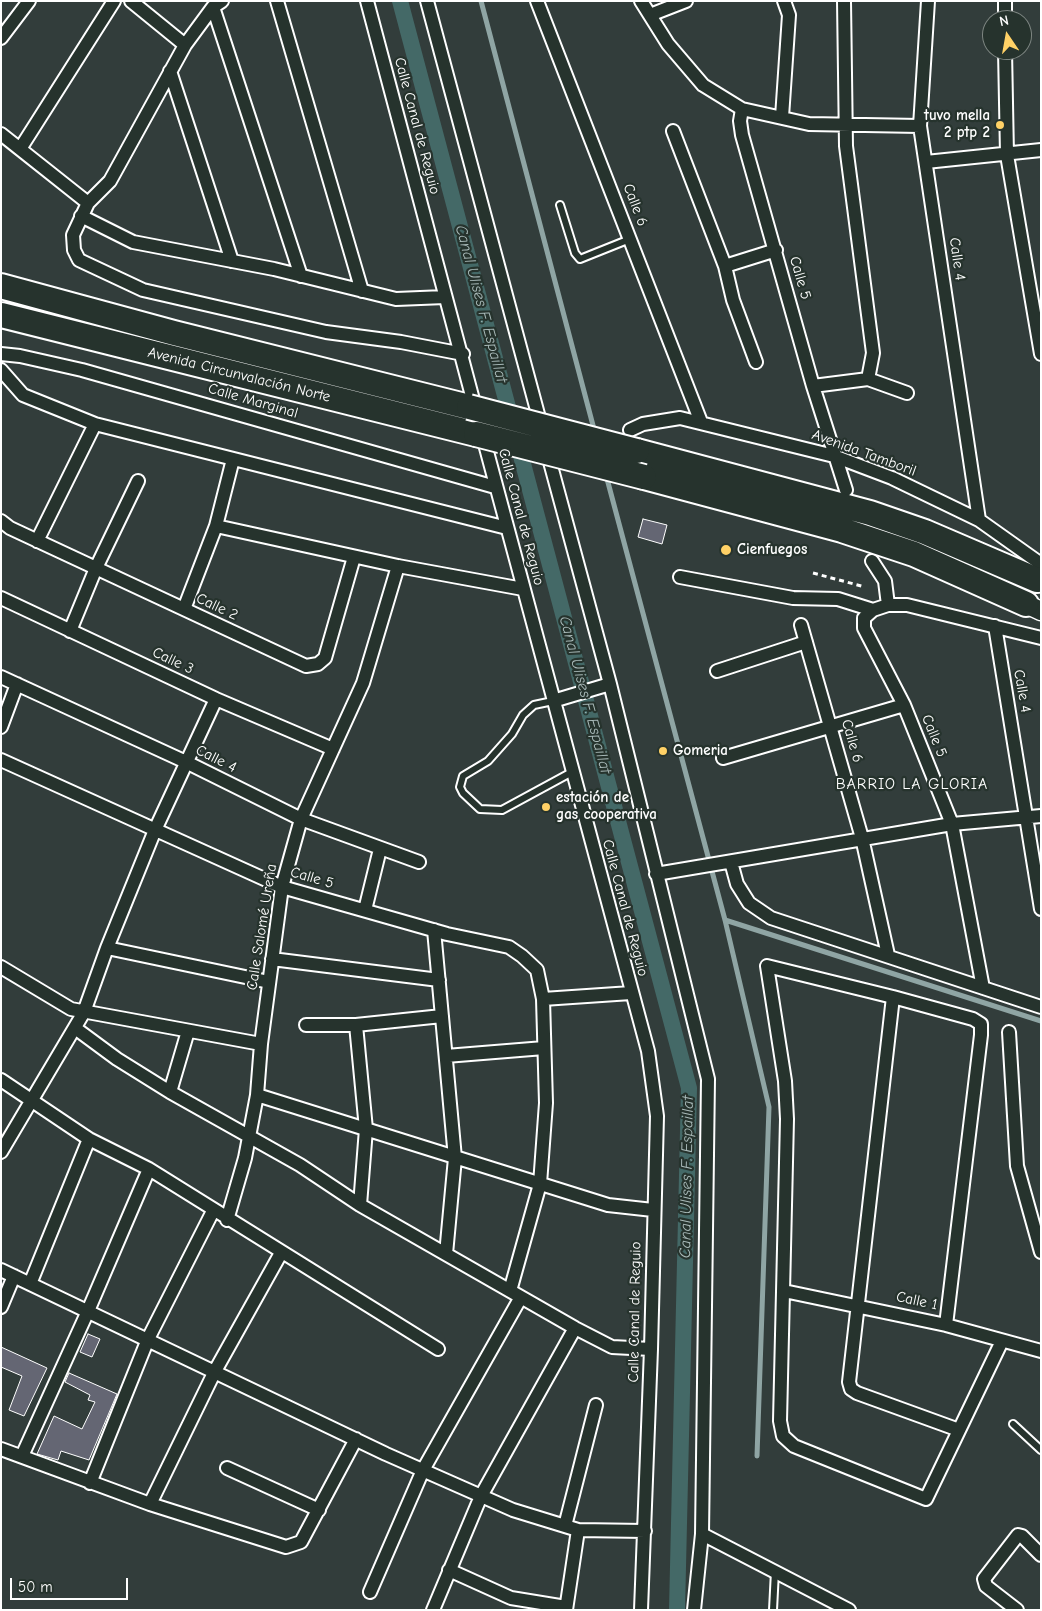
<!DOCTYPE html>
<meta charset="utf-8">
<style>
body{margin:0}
#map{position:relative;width:1042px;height:1611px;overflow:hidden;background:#323d3b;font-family:"Comic Neue",sans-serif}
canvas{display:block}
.frame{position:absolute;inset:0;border:2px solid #fff;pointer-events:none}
.north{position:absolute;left:982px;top:10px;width:50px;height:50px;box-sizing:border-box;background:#26332d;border:1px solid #7d8581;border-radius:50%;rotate:348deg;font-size:14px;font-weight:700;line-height:20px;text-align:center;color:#fff}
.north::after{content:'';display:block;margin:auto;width:18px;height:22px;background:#ffd166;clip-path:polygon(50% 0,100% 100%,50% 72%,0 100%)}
.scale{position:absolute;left:10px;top:1578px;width:118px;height:22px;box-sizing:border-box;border:2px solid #fff;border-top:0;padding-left:6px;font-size:15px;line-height:18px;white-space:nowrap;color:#fff;-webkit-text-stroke:4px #26332d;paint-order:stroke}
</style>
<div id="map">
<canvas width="1042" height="1611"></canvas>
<div class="frame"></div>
<div class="north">N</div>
<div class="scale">50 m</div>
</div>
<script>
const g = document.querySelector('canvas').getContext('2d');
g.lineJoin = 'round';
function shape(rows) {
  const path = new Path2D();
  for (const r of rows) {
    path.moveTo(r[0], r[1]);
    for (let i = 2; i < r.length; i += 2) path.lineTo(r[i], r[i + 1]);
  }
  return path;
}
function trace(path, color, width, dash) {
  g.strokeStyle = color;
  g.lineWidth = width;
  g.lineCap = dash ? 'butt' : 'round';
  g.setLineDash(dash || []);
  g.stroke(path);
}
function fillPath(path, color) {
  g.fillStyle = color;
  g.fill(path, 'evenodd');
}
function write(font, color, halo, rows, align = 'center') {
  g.font = font + ' "Comic Neue",sans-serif';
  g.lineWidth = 4.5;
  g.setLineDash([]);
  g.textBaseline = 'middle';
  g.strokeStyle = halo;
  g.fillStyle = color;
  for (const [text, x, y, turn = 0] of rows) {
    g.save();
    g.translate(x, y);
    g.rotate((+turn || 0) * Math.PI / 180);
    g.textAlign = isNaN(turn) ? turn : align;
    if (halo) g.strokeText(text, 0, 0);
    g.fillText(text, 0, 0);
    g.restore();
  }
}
const stream = shape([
 [481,1,595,433],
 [606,475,725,920,769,1107,757,1456],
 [725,920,1041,1021]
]);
const canal = shape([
 [400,1,689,1088,677,1610]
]);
const building = shape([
 [643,519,667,525,662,544,638,537,643,519],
 [88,1334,100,1339,92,1357,80,1352,88,1334],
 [1,1347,47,1368,24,1416,9,1410,22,1376,1,1367,1,1347],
 [69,1373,117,1394,89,1460,61,1451,58,1460,37,1454,54,1416,82,1429,95,1402,88,1400,90,1395,65,1382,69,1373]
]);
const path = shape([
 [813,573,865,587]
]);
const lane = shape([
 [560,205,575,253,580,259,630,239],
 [553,701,534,705,523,715,512,734,488,761,463,776,460,787,463,793,480,809,502,810,572,772],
 [1013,1424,1041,1450],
 [773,1610,775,1571]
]);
const street = shape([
 [131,1,185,45],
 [222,1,213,7,185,45,110,181,88,203,73,235,74,250,79,260,143,290,326,332,401,342,463,354],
 [277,1,362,291],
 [367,1,476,411],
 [427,1,542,429],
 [537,1,701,422],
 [641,1,668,44,703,85,742,109,809,124,920,126],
 [928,1,920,126,979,520],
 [1005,1,1005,20],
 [213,7,301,276],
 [650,15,686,1],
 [1,38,29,1],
 [1005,50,1007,155,1041,354],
 [170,71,232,261],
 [742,109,740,121,742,135,813,386,846,490],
 [782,117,789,15,784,1],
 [673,131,725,266,733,300,756,362],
 [1,134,88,203],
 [20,149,114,1],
 [926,162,1041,150],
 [81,216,133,242,274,269,396,299,445,297],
 [725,266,776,250],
 [1,354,20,356,82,370,495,487],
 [1,370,23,395,95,424,507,528],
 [868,379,907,393],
 [813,386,868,379,873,353,846,146,844,1],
 [630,430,643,424,680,418,834,456,892,478,979,520,1041,564],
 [482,433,648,1051,657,1116,651,1349,641,1610],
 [547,451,610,684,708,1079,702,1534,694,1610],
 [1,521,10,528,306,666,318,664,325,658,354,557],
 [216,526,398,566,523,589],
 [37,541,95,424],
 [872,561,885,581,888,605],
 [680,577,793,598,838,599,873,610],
 [1,598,216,699,333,749],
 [184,609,216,526,233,459],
 [801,625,862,838,888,955],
 [995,626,1041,909],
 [70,631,96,568,138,481],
 [717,671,806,642],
 [1,677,186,762,301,819,419,862],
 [553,701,610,684],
 [1,727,17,684],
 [723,758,904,705],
 [1,760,282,887,447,934,509,947,522,956,537,970,543,999,546,1103,540,1184,510,1291],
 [731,862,737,884,749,903,771,918,1041,1007],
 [656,874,952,824,1041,816],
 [365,910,380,849],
 [434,930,455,1158,446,1254],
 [107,948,269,982],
 [272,959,439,980],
 [1,967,71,1009,261,1044],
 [983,988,952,824,904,705,864,628,864,618,873,610,888,605,907,605,1041,638],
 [893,997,849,1382,851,1389,857,1393,959,1430],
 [543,999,631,993],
 [306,1025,356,1025,442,1016],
 [356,1025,366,1129,360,1205],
 [75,1028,117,1059,170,1092,300,1165,360,1205,575,1328,612,1347,651,1349],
 [1009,1032,1017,1166,1041,1252],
 [446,1056,544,1048],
 [1,1080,89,1139,149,1169,438,1349],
 [170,1092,188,1031],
 [257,1095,608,1205,653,1210],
 [1,1152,84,1012,107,948,155,830,216,699],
 [227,1220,245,1158,257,1095,261,1044,282,887,301,819,363,683,398,566],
 [1,1270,386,1454,513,1510,578,1530,645,1531],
 [30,1284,89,1139],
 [784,1291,946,1325,1041,1351],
 [1,1307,14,1276],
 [946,1325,981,1035,981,1024,973,1019,893,997,767,966,785,1081,787,1119,780,1421,783,1436,794,1446,926,1499,1002,1341],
 [1,1449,150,1504,286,1547,301,1542,356,1439],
 [22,1456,88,1311,149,1169],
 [227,1468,319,1510],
 [90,1483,148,1339,213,1211],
 [150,1504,215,1371,281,1253],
 [565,1526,596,1405],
 [702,1534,849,1610],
 [449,1570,511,1598,566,1607],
 [370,1592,423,1470,521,1297],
 [433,1610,481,1496,575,1328],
 [566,1610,578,1530],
 [1017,1610,986,1586,984,1579,1018,1535,1022,1536,1041,1555]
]);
const secondary = shape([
 [1026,604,1041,611]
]);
const highway = shape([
 [1,286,174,333,469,407],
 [1,315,476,434],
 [637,451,870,513,925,532,1037,580],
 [644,477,842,530,914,554,1026,604]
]);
const highwayBridge = shape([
 [469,407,637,451],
 [476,434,644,477]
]);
const markers = [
 [1000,125,5,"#ffd166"],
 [726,550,6,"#ffd166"],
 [663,751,5,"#ffd166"],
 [546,807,5,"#ffd166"]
];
const poiNames = [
 ["tuvo mella",990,116,"right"],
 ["2 ptp 2",990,133,"right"],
 ["Cienfuegos",737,550],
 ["Gomeria",673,751],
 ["estación de",556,798],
 ["gas cooperativa",556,815]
];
const streetNames = [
 ["Calle Canal de Reguio",417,126,75],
 ["Calle 6",635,205,69],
 ["Calle 4",957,259,82],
 ["Calle 5",800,278,74],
 ["Avenida Circunvalación Norte",239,375,14],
 ["Calle Marginal",253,401,16],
 ["Avenida Tamboril",864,453,20],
 ["Calle Canal de Reguio",521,517,75],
 ["Calle 2",217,607,25],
 ["Calle 3",173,661,25],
 ["Calle 4",1022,691,80],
 ["Calle 5",934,736,68],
 ["Calle 6",852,741,74],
 ["Calle 4",216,759,27],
 ["Calle 5",312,878,16],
 ["Calle Canal de Reguio",625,908,75],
 ["Calle Salomé Ureña",262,927,-81],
 ["Calle 1",917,1301,12],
 ["Calle Canal de Reguio",635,1312,-89]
];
const waterNames = [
 ["Canal Ulises F. Espaillat",481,304,75],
 ["Canal Ulises F. Espaillat",585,695,75],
 ["Canal Ulises F. Espaillat",687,1177,-89]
];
const neighbourhoodNames = [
 ["BARRIO LA GLORIA",912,784]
];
trace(stream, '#8fa5a4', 5);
trace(canal, '#446967', 16);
fillPath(building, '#646673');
trace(building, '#fff', 1);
trace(lane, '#fff', 10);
trace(street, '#fff', 16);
trace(secondary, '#fff', 21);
trace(highway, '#fff', 28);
trace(path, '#fff', 3, [5, 4]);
trace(lane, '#26332d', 6);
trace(street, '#26332d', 12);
trace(secondary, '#26332d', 18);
trace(highway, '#26332d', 24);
trace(highwayBridge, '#fff', 28, []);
trace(highwayBridge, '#26332d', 24);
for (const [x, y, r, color] of markers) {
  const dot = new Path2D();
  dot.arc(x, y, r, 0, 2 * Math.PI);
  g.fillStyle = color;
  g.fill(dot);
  trace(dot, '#26332d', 2);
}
write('bold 15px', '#fff', '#26332d', poiNames, 'left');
write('15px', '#fff', '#26332d', streetNames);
write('italic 16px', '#abbcbb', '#26332d', waterNames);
g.letterSpacing = '1px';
write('16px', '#fff', '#26332d', neighbourhoodNames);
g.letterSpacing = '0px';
</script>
